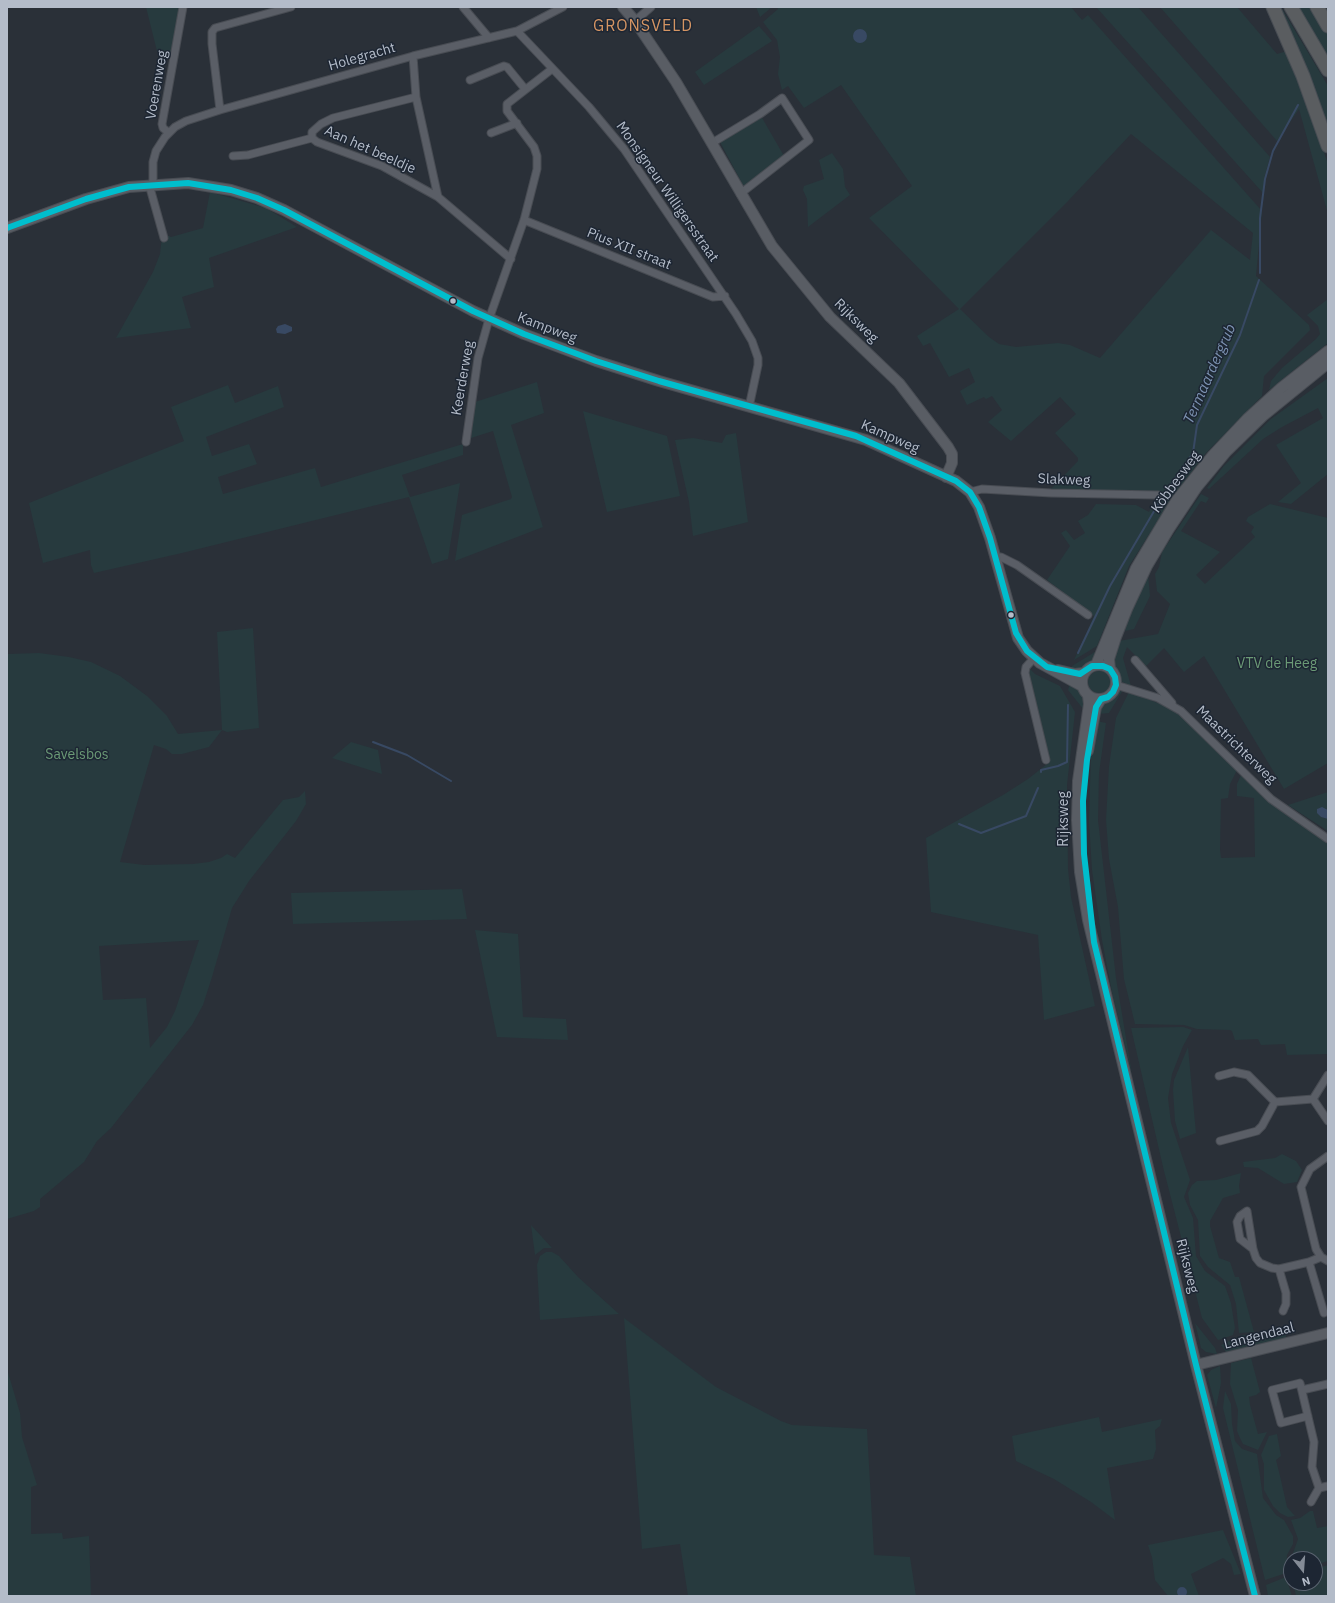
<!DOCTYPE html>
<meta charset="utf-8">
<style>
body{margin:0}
#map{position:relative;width:1335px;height:1603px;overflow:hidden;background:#2a3038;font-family:"IBM Plex Sans",sans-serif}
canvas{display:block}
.frame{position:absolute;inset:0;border:8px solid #b4bcc9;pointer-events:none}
.north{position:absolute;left:1283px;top:1551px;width:40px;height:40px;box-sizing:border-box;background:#1d2633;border:1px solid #59626f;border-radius:50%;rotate:163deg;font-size:11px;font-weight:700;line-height:16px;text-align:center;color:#b4bcc9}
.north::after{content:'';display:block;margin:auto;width:14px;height:18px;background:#848b96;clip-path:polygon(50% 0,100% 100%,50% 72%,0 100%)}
</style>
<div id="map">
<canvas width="1335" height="1603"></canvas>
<div class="frame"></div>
<div class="north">N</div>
</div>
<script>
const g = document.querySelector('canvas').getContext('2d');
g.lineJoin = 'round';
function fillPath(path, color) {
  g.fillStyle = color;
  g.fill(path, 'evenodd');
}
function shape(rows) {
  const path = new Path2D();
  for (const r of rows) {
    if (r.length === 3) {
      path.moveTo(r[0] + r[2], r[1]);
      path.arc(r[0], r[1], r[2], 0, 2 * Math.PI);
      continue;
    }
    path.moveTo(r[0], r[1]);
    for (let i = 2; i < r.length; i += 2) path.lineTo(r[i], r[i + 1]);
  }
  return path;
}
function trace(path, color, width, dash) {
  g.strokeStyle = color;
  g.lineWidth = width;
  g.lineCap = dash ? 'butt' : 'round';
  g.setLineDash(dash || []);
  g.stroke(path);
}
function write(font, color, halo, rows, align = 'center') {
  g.font = font + ' "IBM Plex Sans",sans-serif';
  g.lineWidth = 3;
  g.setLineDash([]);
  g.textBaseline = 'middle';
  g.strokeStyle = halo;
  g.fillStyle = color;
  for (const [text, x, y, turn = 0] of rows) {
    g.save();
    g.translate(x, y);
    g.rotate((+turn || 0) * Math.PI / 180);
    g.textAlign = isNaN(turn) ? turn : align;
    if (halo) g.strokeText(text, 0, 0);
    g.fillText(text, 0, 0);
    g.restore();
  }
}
const green = shape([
 [146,7,181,7,175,55,159,53,157,51],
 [756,7,772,7,760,17],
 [777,7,1071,7,1082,20,1088,15,1262,211,1256,276,1309,325,1310,330,1264,376,1262,396,1205,454,1173,497,1129,566,1097,646,1074,660,1094,616,1047,580,1070,546,1061,533,1066,530,1074,540,1085,533,1078,521,1088,515,1096,504,1136,505,1149,512,1159,492,1051,489,1078,461,1078,458,1055,433,1076,414,1060,397,1011,441,988,422,1002,410,992,396,986,399,984,397,967,405,960,391,975,382,969,368,949,377,930,343,923,346,917,336,959,309,869,218,912,186,841,85,804,108,788,86,782,90,778,74,780,57,777,40,763,22,778,9],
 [1131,134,1253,233,1250,260,1211,230,1100,358,1070,345,1058,343,1016,347,999,344,989,337,960,309,1068,201],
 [1096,7,1138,7,1270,157,1265,175,1263,193],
 [1160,7,1237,7,1277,54,1287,51,1304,93,1328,164,1328,214,1299,109,1277,141],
 [1277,7,1281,7,1328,86,1328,138],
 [1296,7,1312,7,1328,34,1328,61],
 [759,26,772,41,704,85,695,72],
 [761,116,784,156,744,187,720,142],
 [832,153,843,169,845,187,850,195,808,227,807,199,803,190,804,186,824,179,819,160],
 [210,192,266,208,297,227,209,258,214,287,182,297,191,328,116,338,153,272,160,254,162,236,161,232,171,237,203,228],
 [1328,299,1328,343,1269,390,1271,381,1282,368,1316,339,1320,334,1318,326,1307,315],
 [1328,378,1328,474,1291,504,1278,502,1301,483,1276,445,1323,418,1318,408,1282,427,1263,439,1209,489,1207,488,1223,467,1271,419],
 [537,382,544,413,511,425,543,527,455,561,462,515,511,499,512,497,493,431,471,438,475,402],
 [228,385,235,403,278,386,284,407,206,437,212,456,249,444,257,464,218,477,223,494,315,468,321,487,463,444,463,455,402,475,410,497,460,483,448,559,432,564,409,497,182,553,94,573,91,565,90,550,43,563,29,503,184,441,171,407],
 [583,411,667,436,680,496,607,512],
 [736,433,748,522,693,536,689,502,675,440,693,438,722,443,726,435],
 [1201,494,1209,498,1206,503,1201,501,1181,531,1220,552,1196,575,1205,584,1255,537,1251,532,1254,527,1246,521,1248,517,1270,504,1328,518,1328,763,1284,789,1204,656,1184,672,1164,648,1146,666,1127,647,1123,658,1131,686,1120,681,1113,666,1112,658,1119,641,1158,634,1170,604,1157,591,1155,574,1159,567,1162,552],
 [1148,574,1150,596,1134,629,1125,631,1132,602],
 [253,628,259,728,227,732,222,730,209,747,182,754,172,754,166,749,154,745,120,862,144,865,193,864,209,862,221,858,227,854,235,858,283,800,299,797,305,791,306,804,296,821,249,881,232,908,212,977,203,1005,192,1025,111,1128,97,1141,84,1162,40,1199,40,1207,34,1211,7,1219,7,654,39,653,69,657,91,662,120,676,147,696,167,716,178,734,222,730,217,632],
 [199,940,175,1011,167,1027,150,1048,146,998,103,1000,99,946],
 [1098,650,1096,661,1084,668,1071,670,1072,666],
 [1028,667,1035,674,1060,686,1075,712,1067,785,1068,869,1071,897,1095,1006,1044,1020,1038,935,931,912,926,838,1003,795,1028,779,1047,764,1049,760,1028,675],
 [1099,682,11],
 [1070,683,1079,688,1084,696,1086,700,1084,710,1068,690],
 [1123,690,1109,713,1098,714,1103,702,1118,691],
 [1129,692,1171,708,1186,720,1237,770,1230,784,1228,798,1221,799,1220,850,1221,858,1255,857,1254,798,1237,796,1237,784,1241,775,1270,801,1328,844,1328,1054,1287,1055,1285,1044,1261,1045,1258,1039,1235,1040,1232,1031,1230,1030,1197,1029,1184,1025,1135,1024,1124,979,1118,907,1109,859,1106,820,1109,766,1116,718],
 [1097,721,1106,723,1099,773,1098,820,1116,978,1132,1074,1113,997,1102,940,1092,870,1089,821,1090,786,1091,757],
 [351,742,378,750,382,774,332,758],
 [1328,792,1328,810,1324,808,1319,808,1317,810,1321,817,1328,819,1328,831,1288,805],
 [462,889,467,919,293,924,291,893],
 [475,930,518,934,523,1017,566,1019,568,1040,497,1037],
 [1183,1027,1192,1030,1183,1046,1172,1074,1168,1098,1171,1123,1190,1180,1184,1197,1193,1218,1196,1256,1205,1271,1225,1286,1231,1303,1235,1328,1233,1335,1218,1340,1202,1318,1164,1171,1131,1028],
 [1188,1047,1196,1133,1180,1139,1175,1121,1173,1090,1174,1080],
 [1282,1154,1296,1161,1302,1170,1297,1182,1284,1184,1258,1168,1244,1167,1243,1162,1275,1158],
 [1241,1173,1239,1186,1240,1193,1223,1198,1210,1221,1210,1226,1219,1258,1230,1262,1235,1277,1239,1277,1254,1332,1239,1333,1236,1304,1230,1285,1208,1267,1200,1256,1198,1220,1190,1205,1188,1193,1192,1185,1197,1181,1216,1180],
 [531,1225,552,1248,544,1248,535,1255],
 [546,1252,552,1252,559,1256,578,1277,619,1314,540,1320,537,1265,540,1256],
 [624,1318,716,1387,781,1421,792,1425,867,1429,874,1555,910,1557,916,1596,688,1596,680,1544,642,1549],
 [1195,1323,1215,1348,1217,1354,1206,1352,1201,1348],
 [1280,1331,1284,1331,1287,1339,1226,1352,1221,1345,1242,1335,1262,1336],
 [1251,1358,1260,1392,1256,1395,1249,1397,1250,1405,1258,1434,1267,1432,1258,1450,1243,1444,1240,1438,1237,1431,1238,1410,1230,1384,1231,1363],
 [1220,1366,1221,1383,1216,1408,1207,1375,1211,1370],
 [7,1369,20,1413,22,1437,37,1485,31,1487,31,1534,62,1533,63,1539,89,1536,91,1596,7,1596],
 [1225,1391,1231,1404,1232,1424,1235,1441,1242,1449,1257,1454,1263,1498,1276,1515,1284,1520,1293,1536,1293,1544,1287,1555,1286,1573,1265,1580,1223,1408],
 [1099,1417,1102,1432,1162,1419,1160,1426,1155,1430,1156,1449,1153,1459,1107,1468,1115,1520,1091,1502,1054,1479,1016,1461,1012,1436],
 [1277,1434,1281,1456,1276,1460,1280,1476,1287,1507,1295,1516,1288,1517,1280,1513,1273,1506,1264,1490,1264,1464,1261,1455,1269,1436],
 [1310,1511,1313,1511,1317,1528,1328,1526,1328,1561,1315,1565,1315,1559,1291,1559,1298,1539,1291,1520,1300,1518],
 [1223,1530,1241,1574,1234,1575,1231,1564,1223,1558,1191,1574,1199,1596,1186,1596,1186,1589,1182,1587,1177,1591,1178,1596,1168,1596,1155,1580,1152,1557,1148,1545],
 [1328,1565,1328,1596,1296,1596,1293,1583,1315,1583,1315,1569],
 [1286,1577,1292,1596,1268,1596,1266,1585]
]);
const water = shape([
 [860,36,7],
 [285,324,292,327,292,331,285,334,277,333,276,329,278,326],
 [1322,807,1328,810,1328,819,1321,817,1317,813,1317,809],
 [1182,1592,5]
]);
const stream = shape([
 [1260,273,1260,218,1265,179,1273,151,1298,105],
 [1164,495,1193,453,1197,425,1240,335,1259,280],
 [1078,653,1110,586,1163,496],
 [373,742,407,755,451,781],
 [1041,772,1041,770,1058,766,1067,762,1068,705],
 [959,824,981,833,1026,816,1038,788]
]);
const street = shape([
 [463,7,489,38],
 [635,21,651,7],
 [517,31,589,107,624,149,736,314,752,341,758,358,758,365,749,407],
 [413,56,416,97,438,197],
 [470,80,504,66,507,67,525,89],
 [220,110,212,44,212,32,215,28,291,7],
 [168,132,163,128,162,124,183,7],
 [491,133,517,123],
 [312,138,312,132,321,124,333,118,416,97],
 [712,143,760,114,782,98,809,140,740,194],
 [233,156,248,155,312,138,317,142,382,166,438,197,511,259],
 [524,220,713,297,725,296],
 [164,238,150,188,153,180,153,162,156,151,165,137,175,127,186,121,220,110,413,56,517,31,563,7],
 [466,442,478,358,489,319,524,220,537,169,537,156,534,147,507,111,507,104,552,69],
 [970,492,982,489,1051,493,1158,495],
 [996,558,1001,557,1017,565,1088,615],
 [1034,658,1026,667,1025,673,1046,760],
 [1135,660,1172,703],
 [1116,685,1158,698,1181,711,1271,799,1328,839],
 [1328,1075,1313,1099,1328,1121],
 [1219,1076,1234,1072,1248,1075,1275,1102,1313,1099],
 [1220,1141,1257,1131,1262,1126,1275,1102],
 [1328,1156,1310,1169,1301,1187,1316,1249,1321,1257,1328,1261],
 [1253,1249,1240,1239,1237,1222,1240,1216,1247,1211,1253,1249,1256,1258,1260,1263,1272,1268,1279,1269,1309,1262,1321,1257],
 [1309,1262,1324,1313],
 [1279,1269,1286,1293,1286,1304,1283,1311],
 [1302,1390,1328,1384],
 [1308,1416,1281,1423,1272,1390,1300,1383,1314,1442,1312,1467,1319,1488],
 [1311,1502,1319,1488,1328,1486]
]);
const secondary = shape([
 [623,7,635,21,676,82,772,246,830,317,899,383,948,447,952,454,952,463,946,477],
 [7,228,86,199,129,187,188,183,231,190,257,198,284,210,473,311,524,334,596,361,659,381,866,440,956,481,970,492,979,507,990,538,1018,638,1027,651,1040,663,1082,686],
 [1096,665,1136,568,1176,501,1213,455,1247,419,1281,388,1328,351],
 [1099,682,17],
 [1110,669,1109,659,1116,637,1127,609,1147,566,1169,529,1197,487,1226,452,1264,415,1328,363],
 [1058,670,1075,674,1084,673],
 [1088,696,1089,704,1078,781,1077,820,1080,872,1088,920,1196,1365,1255,1596],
 [1088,751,1096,707,1101,699],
 [1196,1365,1328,1333]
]);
const highway = shape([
 [1273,7,1303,76,1328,146],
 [1291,7,1328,70],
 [1317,7,1328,26]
]);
const bus1 = shape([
 [7,228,86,199,129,187,188,183,231,190,257,198,284,210,473,311,524,334,596,361,659,381,856,436,956,481,970,492,979,507,990,538,1016,633,1027,651,1047,667,1080,674,1092,666,1103,666,1110,669,1115,677,1116,685,1113,692,1108,697,1101,699,1096,707,1087,760,1083,801,1084,854,1094,942,1196,1365,1255,1596]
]);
const markers = [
 [453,301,3.5,"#b4bcc9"],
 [1011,615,3.5,"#b4bcc9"]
];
const streetNames = [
 ["Holegracht",362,57,-16],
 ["Voerenweg",157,85,-80],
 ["Aan het beeldje",370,150,24],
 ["Monsigneur Willigersstraat",667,192,55],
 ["Pius XII straat",629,249,22],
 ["Rijksweg",856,321,45],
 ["Kampweg",547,328,21],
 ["Keerderweg",463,378,-80],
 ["Kampweg",890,437,24],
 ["Slakweg",1064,480,2],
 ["Köbbesweg",1176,482,-54],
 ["Maastrichterweg",1236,745,44],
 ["Rijksweg",1064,819,-90],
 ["Rijksweg",1187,1266,76],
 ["Langendaal",1259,1336,-14]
];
const parkNames = [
 ["VTV de Heeg",1277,664],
 ["Savelsbos",77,755]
];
const waterNames = [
 ["Termaardergrub",1210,374,-66]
];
const quarterNames = [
 ["GRONSVELD",643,26]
];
fillPath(green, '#273a3e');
fillPath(water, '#384963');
trace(stream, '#384963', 2);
trace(street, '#484c53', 9);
trace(secondary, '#484c53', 12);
trace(highway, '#474c53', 15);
trace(street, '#5a5e66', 7);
trace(secondary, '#595d64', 10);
trace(highway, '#5a5d60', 13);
trace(bus1, '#00becd', 6);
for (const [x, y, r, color] of markers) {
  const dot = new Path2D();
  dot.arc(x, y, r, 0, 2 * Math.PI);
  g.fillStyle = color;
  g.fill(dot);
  trace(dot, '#1d2633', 1.5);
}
write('14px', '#b4bcc9', '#1d2633', streetNames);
write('14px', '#6b9a76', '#1d2633', parkNames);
write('italic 15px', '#7c92b1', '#1d2633', waterNames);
g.letterSpacing = '1px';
write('16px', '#d59563', '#1d2633', quarterNames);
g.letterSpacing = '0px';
</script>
